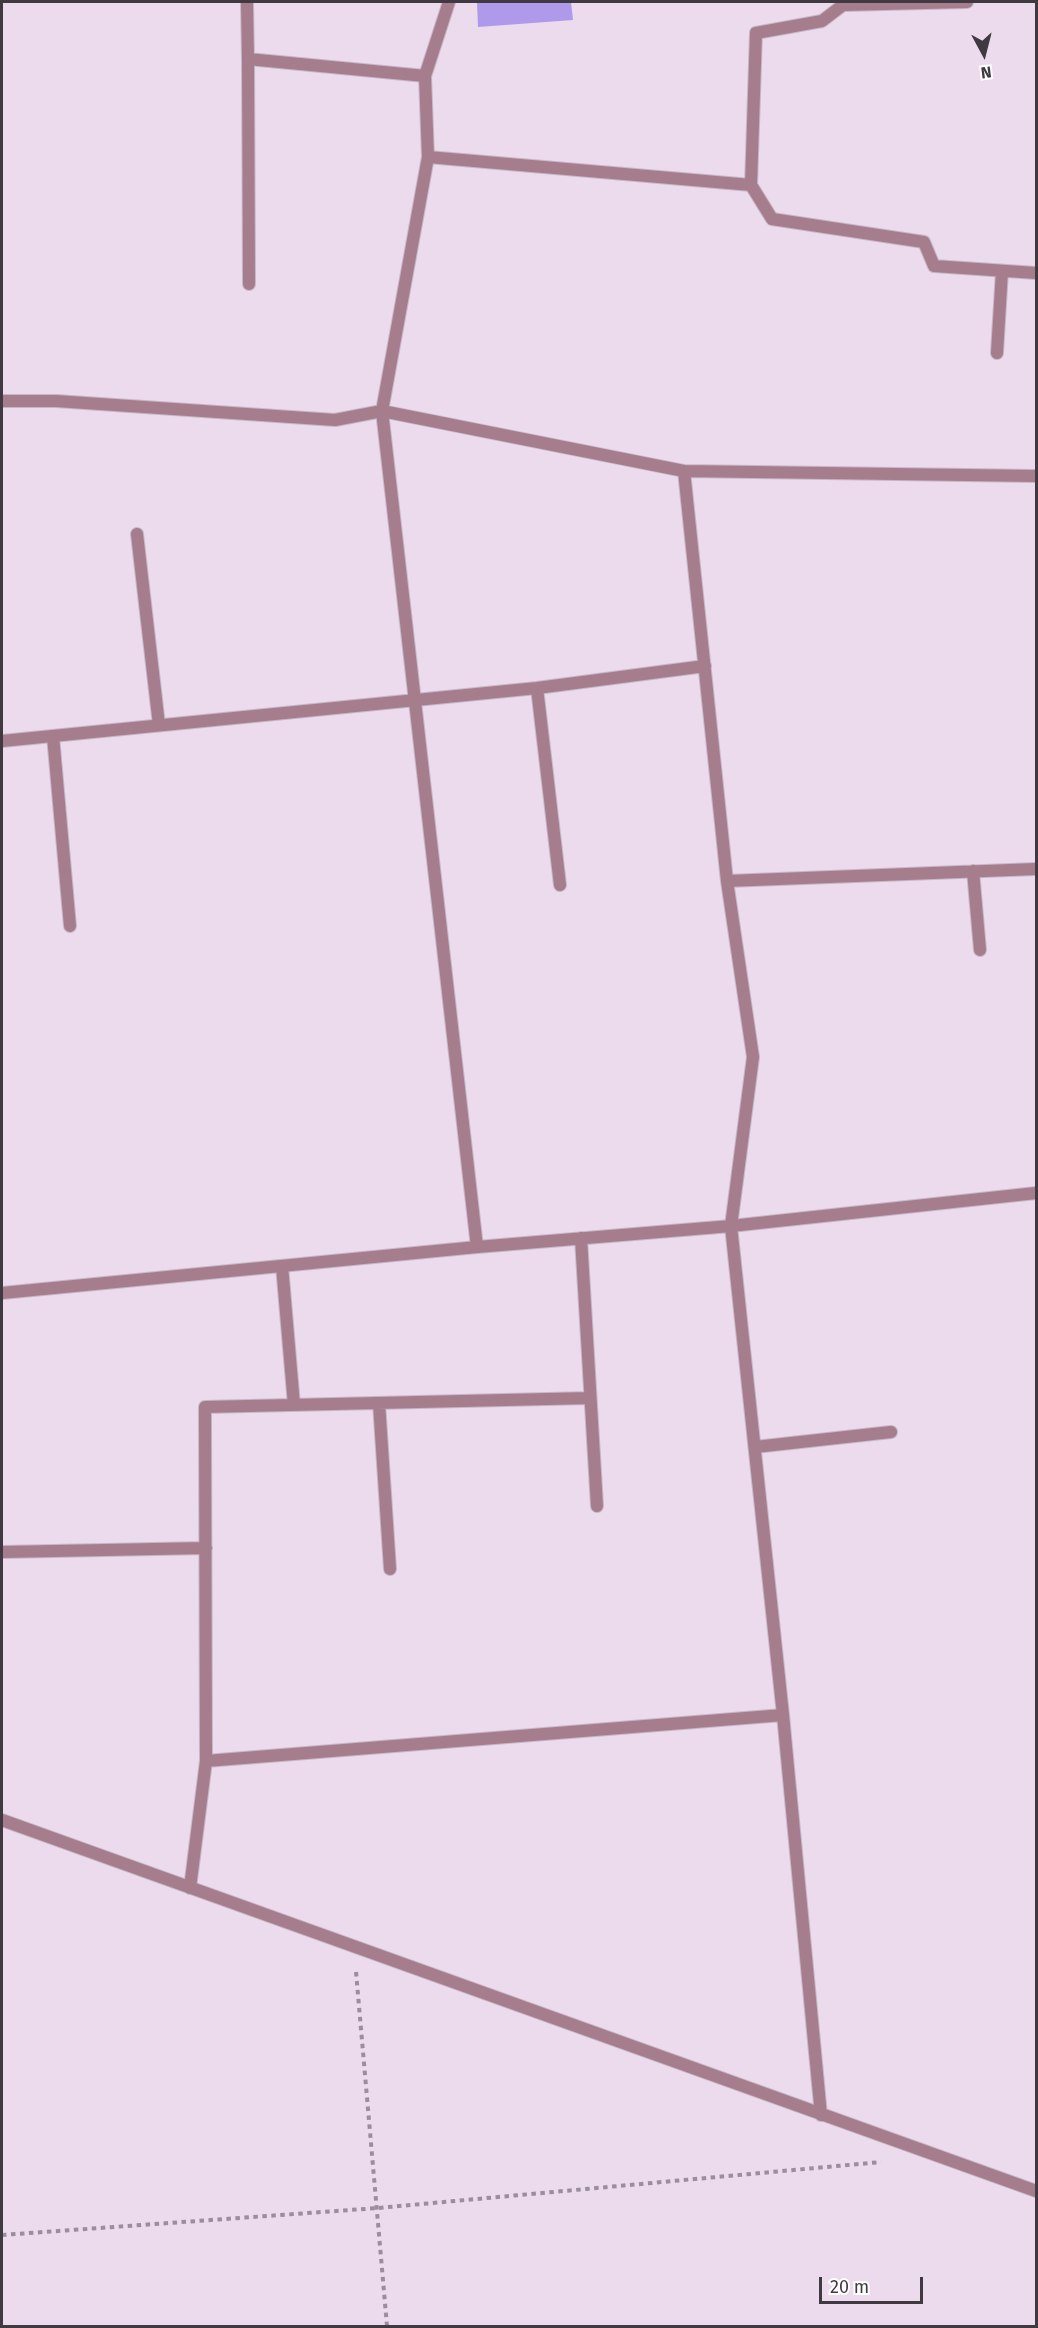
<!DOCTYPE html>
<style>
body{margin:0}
#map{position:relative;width:1038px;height:2328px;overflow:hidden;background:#ecdaed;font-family:"Fira Sans",sans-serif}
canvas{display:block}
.frame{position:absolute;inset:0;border:3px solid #403941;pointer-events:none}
.north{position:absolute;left:954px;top:24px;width:60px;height:60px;-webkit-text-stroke:4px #fff;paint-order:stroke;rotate:173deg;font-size:16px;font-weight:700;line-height:24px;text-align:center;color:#403941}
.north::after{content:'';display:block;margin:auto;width:21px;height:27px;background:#403941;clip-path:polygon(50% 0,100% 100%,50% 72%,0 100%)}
.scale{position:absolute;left:819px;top:2277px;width:104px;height:27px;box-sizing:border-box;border:3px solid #403941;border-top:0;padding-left:8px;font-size:18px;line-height:21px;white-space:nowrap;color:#403941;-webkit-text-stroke:4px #fff;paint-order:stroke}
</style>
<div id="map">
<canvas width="1038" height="2328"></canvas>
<div class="frame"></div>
<div class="north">N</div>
<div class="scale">20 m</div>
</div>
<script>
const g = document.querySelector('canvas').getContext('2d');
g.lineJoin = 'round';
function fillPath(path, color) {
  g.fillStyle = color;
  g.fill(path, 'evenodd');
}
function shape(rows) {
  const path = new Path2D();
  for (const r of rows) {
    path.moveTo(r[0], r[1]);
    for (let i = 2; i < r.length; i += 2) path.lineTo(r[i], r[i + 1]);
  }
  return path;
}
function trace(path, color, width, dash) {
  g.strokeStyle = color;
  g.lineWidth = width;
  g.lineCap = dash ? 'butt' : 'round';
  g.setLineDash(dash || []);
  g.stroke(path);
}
const building = shape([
 [477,2,571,2,573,20,478,27]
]);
const path = shape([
 [356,1972,387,2326],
 [2,2235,378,2208,881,2162]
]);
const lane = shape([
 [247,2,248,59,425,76],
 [428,157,751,185,772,219,924,242,934,266,1036,273],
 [751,185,756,33,822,21,843,5,967,2],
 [997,353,1002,271],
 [137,534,159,725],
 [53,736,70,926]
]);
const street = shape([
 [449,2,425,76,428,157,382,411,477,1247],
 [248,59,249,284],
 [2,401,56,401,335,420,382,411,684,471,1036,476],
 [684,471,727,881,753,1057,731,1226,783,1715,821,2115],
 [537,688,560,885],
 [2,741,537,688,705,666],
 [973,871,980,950],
 [727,881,1036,869],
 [581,1238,597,1506],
 [282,1266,294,1405],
 [2,1293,477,1247,731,1226,1036,1193],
 [379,1403,390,1569],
 [755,1447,891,1432],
 [2,1552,206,1548],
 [206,1761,783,1715],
 [2,1820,1036,2191],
 [190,1888,206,1761,205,1407,590,1398]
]);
fillPath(building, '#af99eb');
trace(lane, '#c6b7c7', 14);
trace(street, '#c6b7c7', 14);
trace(path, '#9b8e9c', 4, [4.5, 4.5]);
trace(lane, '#a57d8c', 12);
trace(street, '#a57d8c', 12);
</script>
